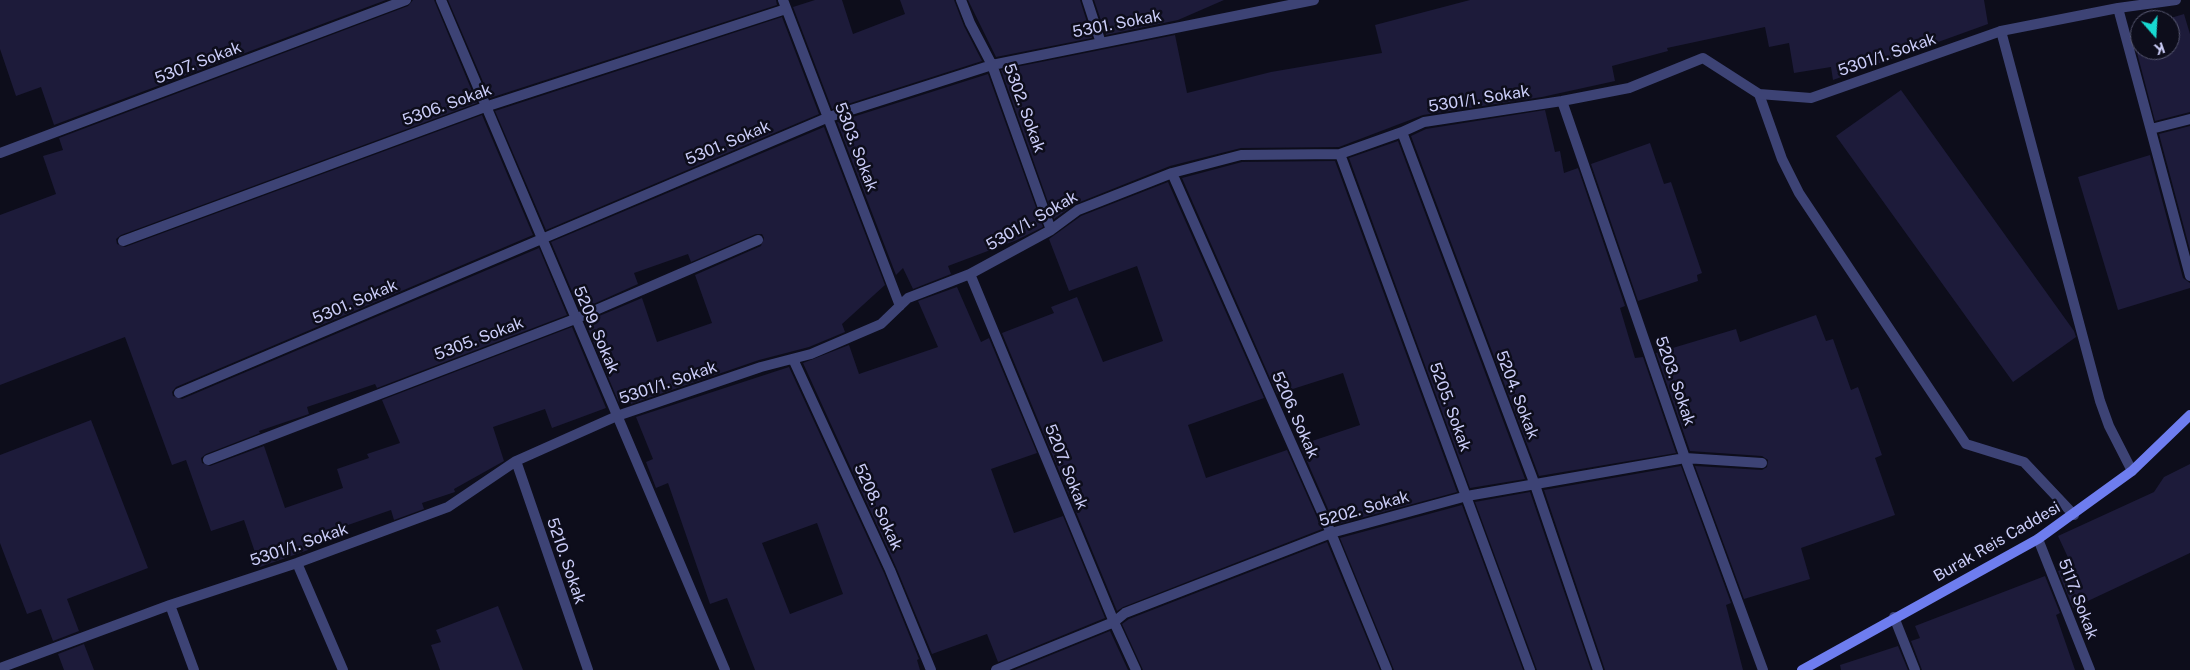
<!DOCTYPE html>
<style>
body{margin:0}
#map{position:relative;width:2190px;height:670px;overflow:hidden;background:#0d0d1b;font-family:"Public Sans",sans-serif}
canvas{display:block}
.north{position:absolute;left:2130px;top:10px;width:50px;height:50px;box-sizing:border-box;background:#0d0d1b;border:1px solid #595a74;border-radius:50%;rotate:161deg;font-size:14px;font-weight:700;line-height:20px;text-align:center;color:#cccef9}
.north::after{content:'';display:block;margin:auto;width:18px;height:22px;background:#18d9d1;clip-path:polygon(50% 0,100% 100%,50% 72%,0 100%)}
</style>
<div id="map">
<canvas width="2190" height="670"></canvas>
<div class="north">K</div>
</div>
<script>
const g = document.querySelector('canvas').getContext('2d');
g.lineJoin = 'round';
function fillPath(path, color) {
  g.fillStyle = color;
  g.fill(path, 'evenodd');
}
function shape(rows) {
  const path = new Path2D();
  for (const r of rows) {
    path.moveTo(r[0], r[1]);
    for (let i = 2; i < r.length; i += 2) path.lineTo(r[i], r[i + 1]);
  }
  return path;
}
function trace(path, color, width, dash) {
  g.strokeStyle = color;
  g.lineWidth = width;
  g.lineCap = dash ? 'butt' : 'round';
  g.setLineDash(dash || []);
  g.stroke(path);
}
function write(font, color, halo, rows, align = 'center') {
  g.font = font + ' "Public Sans",sans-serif';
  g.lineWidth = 5;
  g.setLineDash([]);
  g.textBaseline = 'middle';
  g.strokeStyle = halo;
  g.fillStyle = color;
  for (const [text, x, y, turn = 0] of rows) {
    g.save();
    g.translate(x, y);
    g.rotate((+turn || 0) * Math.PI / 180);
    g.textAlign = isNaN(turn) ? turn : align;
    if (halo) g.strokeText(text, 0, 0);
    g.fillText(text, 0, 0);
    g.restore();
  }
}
const building = shape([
 [0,0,386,0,54,125,41,87,16,96,0,49],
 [413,0,434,0,477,103,121,235,116,239,117,244,125,247,482,115,533,235,176,387,172,392,173,396,182,399,539,248,567,315,377,388,375,384,307,407,309,414,259,431,260,433,206,454,201,458,202,463,210,466,264,446,285,508,343,488,337,469,369,458,367,454,400,443,382,400,572,327,606,408,552,428,545,409,493,427,504,461,454,489,455,492,422,503,424,509,394,520,391,510,305,540,308,550,260,567,244,520,211,531,186,460,172,465,125,337,0,385,0,215,56,194,43,156,63,150,59,138,408,6],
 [448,0,776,0,777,5,490,98],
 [815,0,842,0,853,34,905,14,900,0,954,0,964,26,982,61,832,109,793,7],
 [968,0,1080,0,1092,38,996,57],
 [1094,0,1224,0,1178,20,1106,35],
 [1470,0,1984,0,1988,24,1833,80,1831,67,1794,73,1789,43,1769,47,1765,27,1667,48,1668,51,1612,66,1615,81,1542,97,1423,115,1339,147,1241,148,1170,166,1075,204,1054,219,1001,70,1175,35,1187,93,1271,72,1382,53,1375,25],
 [2184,14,2190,34,2190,112,2155,121,2131,30,2140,27,2140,50,2170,50,2170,20,2164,20],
 [782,17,819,114,546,230,495,111],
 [988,74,1043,227,1017,240,948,266,951,274,913,289,903,268,896,275,837,122],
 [1901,90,2074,331,2076,337,2013,382,1836,136],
 [1545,110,1555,152,1560,151,1564,173,1578,168,1625,306,1620,308,1635,358,1643,357,1676,453,1539,476,1411,136,1426,129],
 [2190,126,2190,250,2159,134],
 [824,127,885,285,842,324,845,332,809,347,759,360,631,404,629,399,619,403,585,322,642,298,657,342,712,323,695,275,761,246,764,238,762,234,756,234,691,262,688,254,634,273,638,284,580,310,551,242],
 [1398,141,1525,479,1470,488,1349,158],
 [1650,143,1664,184,1671,182,1702,273,1697,275,1698,281,1638,301,1591,164],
 [2150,155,2183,278,2190,283,2190,288,2118,310,2078,177],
 [1335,161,1457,492,1335,525,1300,445,1360,425,1343,373,1277,394,1182,178,1242,162],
 [1168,182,1264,398,1188,425,1206,478,1287,450,1322,529,1123,607,1117,611,1002,333,1054,313,1051,307,1077,297,1103,362,1163,341,1137,266,1069,291,1049,239,1081,216],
 [957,287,981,342,989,338,1037,453,991,469,1014,533,1063,516,1105,618,998,662,987,634,932,654,896,567,803,363,849,345,859,374,938,347,918,301],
 [1816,315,1826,341,1833,339,1851,390,1858,387,1882,455,1875,458,1895,515,1801,548,1810,579,1744,599,1695,466,1762,470,1767,467,1768,460,1762,456,1690,451,1656,353,1736,329,1740,342],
 [789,367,884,573,919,659,917,660,920,670,755,670,727,598,710,604,668,483,656,488,646,462,653,459,636,417],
 [817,523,843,594,790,614,762,543],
 [91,420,148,568,67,599,79,631,53,641,41,609,27,614,0,543,0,455],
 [2190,464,2190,553,2073,608,2058,571,2072,566,2058,536,2154,492,2164,477],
 [1681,466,1731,603,1726,605,1743,670,1605,670,1544,490],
 [1530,492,1591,670,1537,670,1475,502],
 [1462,505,1523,670,1394,670,1340,538],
 [1327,542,1380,670,1143,670,1122,624,1129,619],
 [2045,576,2060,613,2056,615,2075,670,1922,670,1911,641,1920,638,1915,626],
 [498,606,523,670,440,670,431,645,441,642,436,630],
 [1110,631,1128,670,1014,670],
 [84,644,94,670,64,670,58,654],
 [1898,646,1908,670,1841,670,1840,665]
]);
const lane = shape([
 [2001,31,2100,401,2109,426,2132,471],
 [1759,94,1782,159,1799,193,1966,444,2024,462,2074,515]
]);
const street = shape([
 [441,0,725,670],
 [783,0,900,306],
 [961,0,970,23,992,65,1051,230],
 [1087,0,1101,43],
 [2118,8,2190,276],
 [1562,101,1685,458,1763,670],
 [2151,129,2190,119],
 [1402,132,1535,485,1598,670],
 [0,153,406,0],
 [1340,154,1530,670],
 [1172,173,1331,533,1387,670],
 [123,241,485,107,786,9],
 [970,274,1114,622,1136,670],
 [793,359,890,570,931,670],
 [179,393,829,117,992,65,1314,0],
 [208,460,575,319,758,240],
 [516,461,588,670],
 [2038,539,2090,670],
 [297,563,343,670],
 [170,605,194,670],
 [1894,617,1915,670],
 [0,668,170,605,297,563,448,507,516,461,617,416,761,367,811,354,881,324,908,298,970,274,1051,230,1078,210,1172,173,1241,155,1340,154,1402,132,1424,122,1562,101,1629,88,1703,58,1759,94,1811,98,2001,31,2118,8,2176,0],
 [996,670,1114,622,1125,613,1331,533,1467,496,1685,458,1762,463]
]);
const secondary = shape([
 [1802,670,2038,539,2132,471,2190,415]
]);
const streetNames = [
 ["5301. Sokak",1117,24,-11],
 ["5301/1. Sokak",1887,55,-19],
 ["5307. Sokak",198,63,-21],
 ["5301/1. Sokak",1479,99,-9],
 ["5306. Sokak",447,105,-20],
 ["5302. Sokak",1024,108,70],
 ["5301. Sokak",728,143,-23],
 ["5303. Sokak",856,147,69],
 ["5301/1. Sokak",1032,221,-30],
 ["5301. Sokak",355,302,-23],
 ["5209. Sokak",596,330,67],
 ["5305. Sokak",479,339,-21],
 ["5203. Sokak",1675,381,71],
 ["5301/1. Sokak",668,383,-19],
 ["5204. Sokak",1517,395,69],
 ["5205. Sokak",1450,407,70],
 ["5206. Sokak",1295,415,66],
 ["5207. Sokak",1066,467,68],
 ["5208. Sokak",878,507,65],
 ["5202. Sokak",1364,509,-16],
 ["Burak Reis Caddesi",1997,542,-30],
 ["5301/1. Sokak",299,545,-19],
 ["5210. Sokak",566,561,71],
 ["5117. Sokak",2078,599,69]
];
fillPath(building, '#1d1b3a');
trace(lane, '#3d4375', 10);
trace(street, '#3d4375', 10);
trace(secondary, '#6e7def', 10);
write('16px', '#cccef9', '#0d0d1b', streetNames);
</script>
